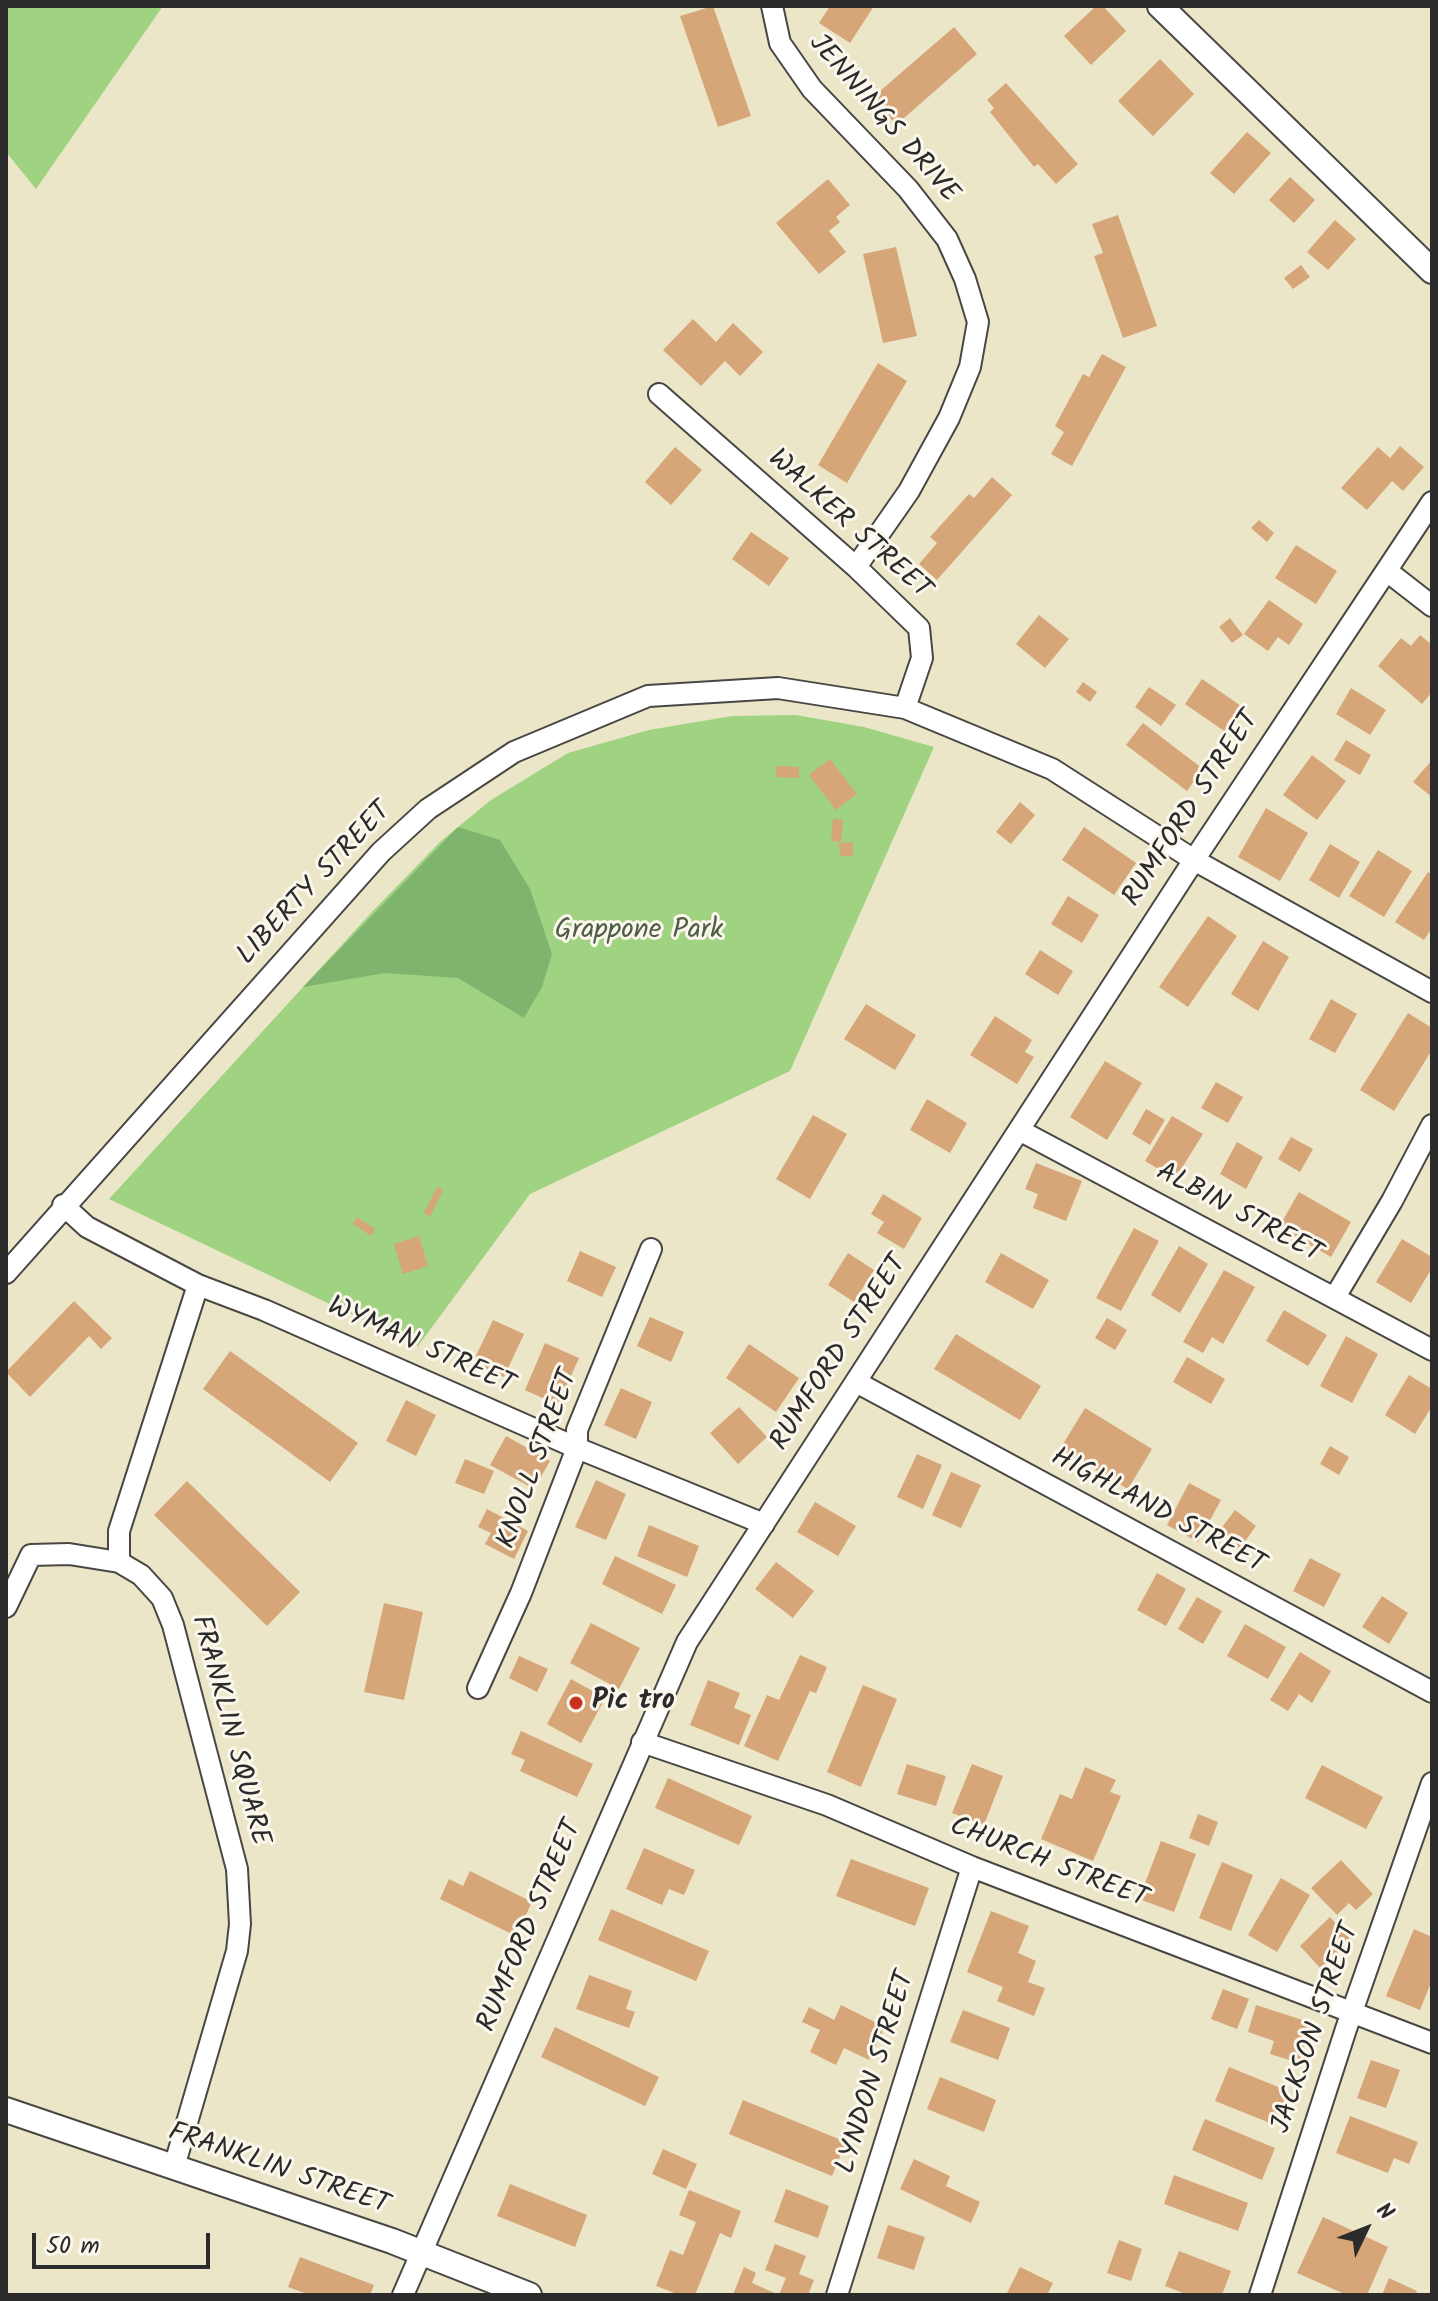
<!DOCTYPE html>
<style>
body{margin:0}
#map{position:relative;width:1438px;height:2301px;overflow:hidden;background:#ece6c9;font-family:Kalam,sans-serif}
canvas{display:block}
.frame{position:absolute;inset:0;border:8px solid #2b2b2b;pointer-events:none}
.north{position:absolute;left:1326px;top:2189px;width:80px;height:80px;-webkit-text-stroke:6px #fbf7ec;paint-order:stroke;rotate:47deg;font-size:22px;font-weight:700;line-height:32px;text-align:center;color:#2b2b2b}
.north::after{content:'';display:block;margin:auto;width:28px;height:36px;background:#2b2b2b;clip-path:polygon(50% 0,100% 100%,50% 72%,0 100%)}
.scale{position:absolute;left:32px;top:2233px;width:178px;height:36px;box-sizing:border-box;border:4px solid #2b2b2b;border-top:0;padding-left:10px;font-size:24px;line-height:28px;white-space:nowrap;color:#2b2b2b;-webkit-text-stroke:6px #fbf7ec;paint-order:stroke}
</style>
<div id="map">
<canvas width="1438" height="2301"></canvas>
<div class="frame"></div>
<div class="north">N</div>
<div class="scale">50 m</div>
</div>
<script>
const g = document.querySelector('canvas').getContext('2d');
g.lineJoin = 'round';
function fillPath(path, color) {
  g.fillStyle = color;
  g.fill(path, 'evenodd');
}
function shape(rows) {
  const path = new Path2D();
  for (const r of rows) {
    path.moveTo(r[0], r[1]);
    for (let i = 2; i < r.length; i += 2) path.lineTo(r[i], r[i + 1]);
  }
  return path;
}
function trace(path, color, width, dash) {
  g.strokeStyle = color;
  g.lineWidth = width;
  g.lineCap = dash ? 'butt' : 'round';
  g.setLineDash(dash || []);
  g.stroke(path);
}
function write(font, color, halo, rows, align = 'center') {
  g.font = font + ' Kalam,sans-serif';
  g.lineWidth = 6;
  g.setLineDash([]);
  g.textBaseline = 'middle';
  g.strokeStyle = halo;
  g.fillStyle = color;
  for (const [text, x, y, turn = 0] of rows) {
    g.save();
    g.translate(x, y);
    g.rotate((+turn || 0) * Math.PI / 180);
    g.textAlign = isNaN(turn) ? turn : align;
    if (halo) g.strokeText(text, 0, 0);
    g.fillText(text, 0, 0);
    g.restore();
  }
}
const green = shape([
 [6,6,163,6,36,189,6,152],
 [796,715,864,727,934,747,790,1071,530,1194,418,1346,109,1199,371,913,441,841,491,800,568,753,649,730,732,716]
]);
const forest = shape([
 [458,827,500,840,530,889,552,954,542,987,524,1018,458,978,385,973,303,987]
]);
const building = shape([
 [713,6,751,116,718,127,680,16],
 [830,6,874,6,850,43,819,23],
 [1096,6,1103,6,1126,31,1091,65,1064,36],
 [954,27,977,54,896,125,872,98],
 [1160,59,1194,94,1153,136,1118,101],
 [1006,83,1078,164,1056,184,1038,164,1034,167,990,112,994,108,987,100],
 [1247,132,1271,153,1234,194,1210,173],
 [1290,177,1315,200,1294,223,1269,200],
 [828,179,850,205,836,217,840,222,829,231,846,252,819,274,776,223],
 [1118,215,1157,326,1123,338,1094,256,1103,253,1092,224],
 [1335,220,1356,239,1328,270,1307,252],
 [896,247,917,336,883,343,863,254],
 [1301,265,1310,277,1293,289,1284,278],
 [693,319,716,342,733,323,763,352,740,376,725,361,701,386,663,350],
 [1102,354,1126,367,1072,466,1051,454,1064,432,1055,426,1083,374,1089,377],
 [878,363,907,381,847,483,818,465],
 [1400,446,1424,467,1403,491,1392,481,1367,510,1341,488,1378,447,1390,458],
 [675,447,702,470,671,505,645,482],
 [992,477,1012,495,937,580,919,564,937,543,930,537,969,494,974,498],
 [1259,520,1274,533,1267,542,1251,528],
 [751,532,789,558,769,586,732,559],
 [1296,545,1337,571,1316,604,1275,578],
 [1269,600,1303,624,1289,645,1278,637,1268,651,1244,634],
 [1039,615,1069,639,1045,668,1016,644],
 [1230,618,1243,635,1232,643,1219,627],
 [1420,635,1432,645,1432,692,1422,704,1378,666,1401,638,1411,646],
 [1202,679,1244,708,1227,733,1185,704],
 [1083,682,1097,692,1090,702,1076,692],
 [1149,687,1176,705,1161,726,1135,707],
 [1351,688,1386,710,1370,735,1336,714],
 [1143,723,1203,769,1187,791,1126,745],
 [1346,740,1371,755,1360,775,1334,760],
 [1312,755,1346,781,1317,820,1283,795],
 [830,759,857,794,836,810,809,775],
 [1432,760,1432,797,1413,782],
 [776,766,799,767,799,778,776,777],
 [1020,802,1035,815,1011,844,996,832],
 [1266,808,1308,833,1280,881,1238,857],
 [833,819,843,820,841,842,831,841],
 [1084,827,1136,863,1114,895,1062,860],
 [853,842,853,856,840,856,839,843],
 [1330,844,1360,862,1339,898,1309,880],
 [1378,850,1412,871,1384,917,1349,896],
 [1428,872,1432,875,1432,928,1424,940,1395,922],
 [1068,896,1099,915,1082,943,1051,924],
 [1208,916,1237,936,1188,1007,1159,987],
 [1263,941,1289,957,1258,1011,1231,994],
 [1040,950,1073,971,1058,995,1025,974],
 [1331,999,1357,1014,1335,1053,1309,1039],
 [866,1004,916,1035,895,1070,844,1039],
 [1408,1013,1432,1028,1432,1050,1394,1111,1360,1090],
 [995,1016,1032,1040,1025,1052,1034,1057,1017,1084,970,1055],
 [1105,1061,1142,1083,1107,1140,1070,1117],
 [1216,1082,1243,1097,1228,1123,1201,1108],
 [927,1099,967,1123,950,1153,910,1130],
 [1146,1109,1165,1120,1150,1145,1132,1134],
 [813,1115,847,1134,810,1199,776,1179],
 [1172,1116,1203,1134,1175,1179,1145,1161],
 [1291,1137,1313,1149,1300,1172,1278,1159],
 [1237,1142,1263,1157,1246,1189,1220,1174],
 [1036,1163,1082,1181,1066,1221,1033,1208,1038,1194,1025,1189],
 [437,1187,443,1190,430,1217,424,1213],
 [1299,1192,1351,1222,1331,1257,1279,1227],
 [883,1194,922,1218,904,1249,877,1233,884,1222,871,1214],
 [357,1217,375,1229,371,1236,353,1224],
 [1134,1228,1159,1241,1121,1311,1096,1298],
 [419,1236,428,1266,403,1274,394,1244],
 [1402,1239,1432,1257,1432,1268,1411,1303,1376,1282],
 [1179,1246,1208,1264,1180,1313,1151,1295],
 [580,1251,616,1267,602,1297,567,1281],
 [848,1253,874,1270,854,1302,828,1285],
 [1001,1253,1049,1280,1033,1309,985,1282],
 [1224,1270,1255,1287,1223,1344,1212,1337,1203,1353,1183,1342],
 [74,1301,112,1338,101,1349,89,1336,30,1397,6,1372],
 [1284,1310,1327,1335,1308,1366,1266,1341],
 [650,1317,684,1332,671,1362,637,1346],
 [1107,1318,1127,1330,1115,1350,1095,1338],
 [493,1320,524,1334,504,1377,473,1362],
 [956,1334,1041,1386,1020,1420,934,1369],
 [1346,1336,1378,1354,1352,1403,1320,1386],
 [545,1343,579,1358,558,1405,525,1390],
 [749,1344,799,1378,776,1412,726,1378],
 [230,1351,358,1443,330,1482,203,1389],
 [1187,1357,1225,1379,1211,1404,1173,1382],
 [1409,1375,1432,1389,1432,1406,1415,1434,1385,1415],
 [621,1388,652,1402,636,1439,604,1425],
 [406,1400,436,1415,416,1456,386,1441],
 [739,1407,767,1437,738,1464,710,1433],
 [1085,1408,1152,1449,1128,1489,1060,1449],
 [506,1436,550,1461,534,1489,490,1465],
 [1330,1446,1349,1457,1339,1475,1320,1464],
 [917,1454,942,1465,923,1509,897,1497],
 [465,1459,494,1471,484,1494,455,1483],
 [951,1472,981,1485,961,1528,932,1515],
 [596,1480,626,1494,606,1540,575,1527],
 [187,1481,300,1592,267,1626,154,1515],
 [1189,1483,1221,1500,1198,1542,1167,1525],
 [815,1502,856,1526,838,1556,797,1532],
 [487,1509,528,1531,514,1559,485,1544,491,1533,478,1527],
 [1235,1510,1256,1526,1238,1551,1216,1535],
 [649,1525,699,1546,687,1577,637,1556],
 [615,1556,676,1585,662,1614,602,1584],
 [1310,1558,1341,1574,1324,1607,1293,1591],
 [776,1562,814,1591,793,1618,755,1589],
 [1157,1573,1186,1589,1166,1626,1137,1610],
 [1382,1596,1408,1613,1389,1644,1362,1627],
 [1197,1597,1222,1611,1203,1644,1178,1629],
 [384,1603,423,1612,404,1700,364,1692],
 [591,1623,640,1648,619,1689,570,1663],
 [1245,1624,1286,1647,1268,1679,1227,1656],
 [1300,1652,1331,1671,1312,1703,1299,1694,1288,1711,1270,1700],
 [800,1655,827,1667,816,1693,810,1691,778,1761,744,1746,767,1695,779,1700],
 [519,1656,548,1669,537,1692,509,1678],
 [571,1679,605,1698,581,1743,547,1724],
 [708,1680,740,1693,734,1708,751,1715,739,1745,690,1725],
 [863,1685,897,1699,861,1787,827,1772],
 [521,1731,593,1764,577,1797,520,1771,525,1760,511,1754],
 [907,1764,946,1776,936,1806,897,1794],
 [972,1764,1003,1776,984,1825,952,1813],
 [1322,1765,1383,1797,1366,1829,1305,1798],
 [1085,1767,1116,1780,1110,1792,1121,1796,1093,1861,1041,1839,1060,1794,1072,1799],
 [668,1778,752,1816,739,1845,655,1808],
 [1198,1814,1218,1822,1209,1846,1189,1838],
 [1161,1841,1196,1854,1174,1912,1139,1899],
 [644,1848,695,1870,684,1895,669,1889,662,1905,626,1889],
 [851,1859,929,1888,915,1926,836,1896],
 [1341,1860,1373,1894,1356,1910,1349,1903,1337,1915,1311,1888],
 [1222,1862,1253,1875,1231,1931,1199,1918],
 [470,1871,532,1902,516,1936,440,1899,449,1879,463,1886],
 [1281,1878,1310,1895,1277,1952,1248,1935],
 [611,1909,709,1951,696,1981,598,1940],
 [991,1911,1029,1926,1018,1953,1036,1961,1028,1982,1045,1988,1034,2016,997,2001,1003,1987,967,1972],
 [1330,1917,1352,1941,1321,1969,1300,1946],
 [1414,1929,1432,1937,1432,1980,1420,2010,1386,1996],
 [589,1975,632,1991,626,2009,635,2012,629,2028,576,2009],
 [1223,1989,1249,1999,1237,2029,1211,2019],
 [841,2005,885,2027,869,2060,844,2048,836,2065,810,2052,820,2030,802,2022,809,2007,834,2020],
 [1256,2005,1312,2023,1299,2063,1270,2054,1274,2041,1248,2032],
 [963,2010,1010,2028,998,2060,950,2042],
 [555,2027,659,2077,645,2106,541,2057],
 [1371,2060,1400,2070,1386,2108,1357,2098],
 [1229,2067,1288,2091,1275,2125,1215,2101],
 [940,2077,996,2100,984,2132,927,2109],
 [743,2100,846,2142,832,2176,729,2134],
 [1350,2116,1418,2142,1409,2164,1394,2158,1388,2173,1336,2153],
 [1205,2119,1275,2148,1262,2180,1192,2150],
 [663,2149,697,2164,686,2189,652,2174],
 [914,2159,950,2176,946,2186,980,2202,971,2223,900,2189],
 [1174,2175,1248,2203,1238,2231,1164,2204],
 [510,2184,587,2215,575,2247,497,2216],
 [786,2189,829,2206,818,2238,774,2222],
 [689,2190,741,2211,731,2238,720,2233,695,2295,680,2295,656,2286,670,2250,683,2255,696,2222,679,2215],
 [1323,2217,1388,2247,1367,2295,1347,2295,1297,2273],
 [888,2225,925,2237,914,2270,877,2258],
 [1119,2240,1142,2249,1131,2281,1107,2273],
 [775,2244,806,2256,799,2274,814,2280,808,2295,733,2295,744,2267,756,2273,752,2283,779,2295,786,2278,765,2270],
 [1179,2251,1231,2271,1222,2295,1188,2295,1165,2286],
 [300,2257,374,2285,370,2295,310,2295,288,2287],
 [1020,2267,1053,2283,1047,2295,1006,2295],
 [1389,2278,1417,2291,1415,2295,1382,2295]
]);
const minor = shape([
 [772,6,780,43,812,89,908,189,947,239,965,279,978,322,970,367,949,418,909,491,856,567],
 [659,394,856,567,919,628,922,658,905,708],
 [1387,571,1432,606],
 [1019,1130,1432,1350],
 [63,1205,87,1227,198,1285,264,1310,577,1448,764,1524],
 [6,1273,381,852,428,809,514,752,648,696,778,688,905,708,1052,769,1194,860,1432,992],
 [1335,1297,1392,1201,1432,1125],
 [856,1382,1432,1692],
 [6,1607,31,1555,69,1554,119,1562],
 [478,1688,521,1593,577,1448,577,1430,651,1249],
 [642,1742,827,1805,972,1867,1432,2043],
 [174,2167,237,1951,240,1924,237,1869,173,1625,162,1598,141,1575,119,1562,119,1531,198,1285],
 [403,2295,687,1642,1194,860,1432,502],
 [837,2295,972,1867],
 [1260,2295,1346,2029,1432,1783]
]);
const tertiary = shape([
 [1160,6,1432,271],
 [6,2110,392,2241,529,2295]
]);
const markers = [
 [576,1703,8,"#c8321e"]
];
const streetNames = [
 ["JENNINGS DRIVE",882,120,49],
 ["WALKER STREET",848,526,42],
 ["RUMFORD STREET",1193,810,-57],
 ["LIBERTY STREET",316,885,-47],
 ["ALBIN STREET",1238,1215,28],
 ["WYMAN STREET",420,1348,24],
 ["RUMFORD STREET",841,1354,-57],
 ["KNOLL STREET",540,1460,-70],
 ["HIGHLAND STREET",1157,1513,28],
 ["FRANKLIN SQUARE",228,1731,75],
 ["CHURCH STREET",1048,1865,21],
 ["RUMFORD STREET",532,1927,-67],
 ["JACKSON STREET",1318,2029,-71],
 ["LYNDON STREET",878,2073,-73],
 ["FRANKLIN STREET",278,2171,19]
];
const parkNames = [
 ["Grappone Park",639,932]
];
const poiNames = [
 ["Pic tro",592,1703]
];
fillPath(green, '#9fd281');
fillPath(forest, '#7fb46f');
fillPath(building, '#d6a578');
trace(minor, '#484743', 24);
trace(tertiary, '#484743', 28);
trace(minor, '#fff', 20);
trace(tertiary, '#fff', 24);
for (const [x, y, r, color] of markers) {
  const dot = new Path2D();
  dot.arc(x, y, r, 0, 2 * Math.PI);
  g.fillStyle = color;
  g.fill(dot);
  trace(dot, '#fbf7ec', 3);
}
write('28px', '#2b2b2b', '#fbf7ec', streetNames);
write('28px', '#4e5d45', '#fbf7ec', parkNames);
write('bold 28px', '#2b2b2b', '#fbf7ec', poiNames, 'left');
</script>
